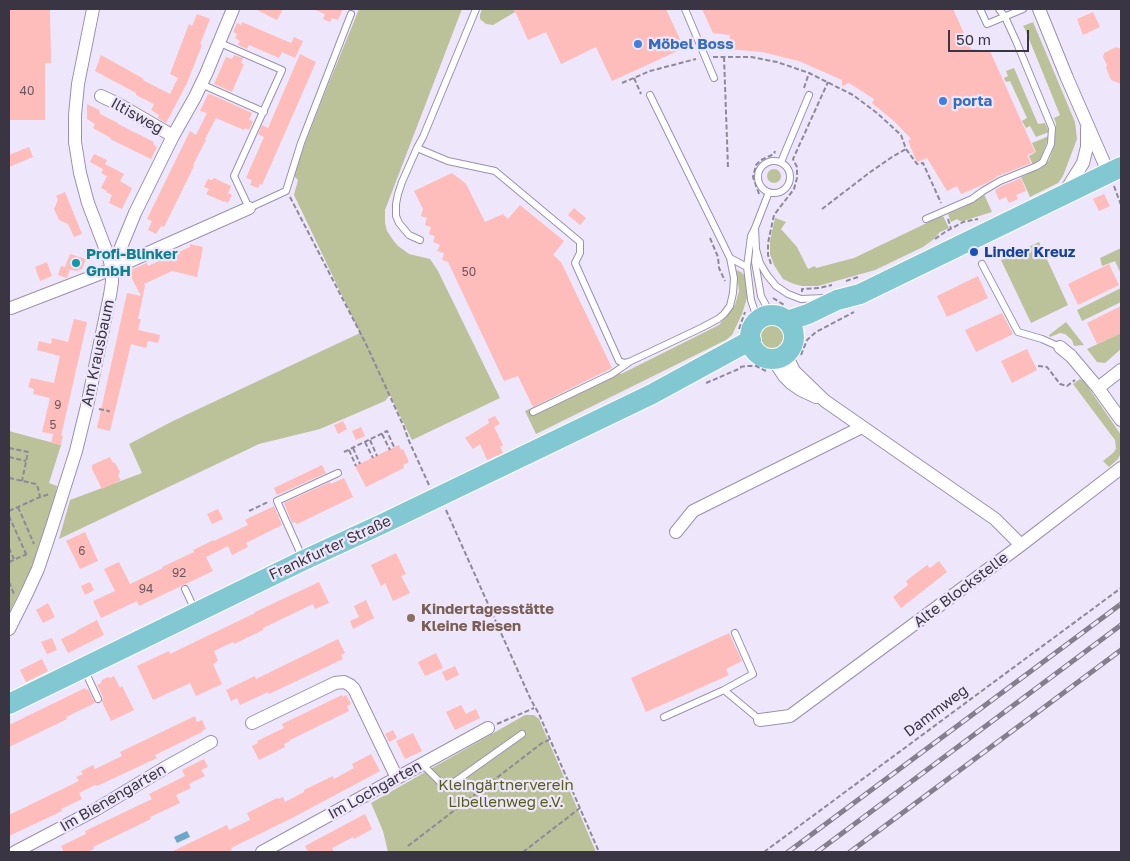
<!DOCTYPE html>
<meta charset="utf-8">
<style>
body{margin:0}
#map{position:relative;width:1130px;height:861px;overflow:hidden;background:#eee7fb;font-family:"Golos Text",sans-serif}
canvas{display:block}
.frame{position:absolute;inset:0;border:10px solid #3a3542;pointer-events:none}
.scale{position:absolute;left:948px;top:30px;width:81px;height:22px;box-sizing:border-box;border:2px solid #3a3542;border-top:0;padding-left:6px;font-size:15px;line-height:18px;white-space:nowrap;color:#3a3542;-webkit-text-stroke:4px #eee7fb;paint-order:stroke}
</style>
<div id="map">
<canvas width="1130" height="861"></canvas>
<div class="frame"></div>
<div class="scale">50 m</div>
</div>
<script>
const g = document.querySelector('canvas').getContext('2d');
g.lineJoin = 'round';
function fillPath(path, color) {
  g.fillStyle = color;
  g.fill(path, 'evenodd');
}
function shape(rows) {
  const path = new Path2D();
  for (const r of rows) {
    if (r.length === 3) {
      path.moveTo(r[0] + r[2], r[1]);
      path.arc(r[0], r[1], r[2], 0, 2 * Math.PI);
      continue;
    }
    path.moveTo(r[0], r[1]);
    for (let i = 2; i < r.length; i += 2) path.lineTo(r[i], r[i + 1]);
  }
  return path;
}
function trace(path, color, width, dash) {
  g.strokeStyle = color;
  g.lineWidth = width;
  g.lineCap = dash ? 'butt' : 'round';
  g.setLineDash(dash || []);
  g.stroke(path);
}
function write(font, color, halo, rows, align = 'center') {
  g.font = font + ' "Golos Text",sans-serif';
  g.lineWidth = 4.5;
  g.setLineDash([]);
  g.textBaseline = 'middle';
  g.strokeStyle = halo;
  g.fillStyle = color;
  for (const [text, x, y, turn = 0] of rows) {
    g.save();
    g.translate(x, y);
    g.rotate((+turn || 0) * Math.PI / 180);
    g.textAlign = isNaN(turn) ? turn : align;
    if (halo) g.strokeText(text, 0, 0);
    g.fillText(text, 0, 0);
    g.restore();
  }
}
const green = shape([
 [359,9,462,9,385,210,385,223,387,231,393,240,398,246,409,254,430,259,438,271,500,398,412,440,390,395,385,401,320,429,259,444,59,539,70,500,142,473,129,444,173,421,360,333,294,195,298,180,293,175,322,100],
 [482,9,489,10,490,9,513,9,515,12,493,25,486,24,480,19,480,15],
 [1033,22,1075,122,1077,139,1063,176,1058,183,1030,197,1021,177,1042,167,1049,160,1053,149,1055,137,1056,123,1054,118,1060,115,1025,29,1023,26],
 [1014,68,1038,124,1045,123,1049,132,1036,137,1030,126,1026,128,1022,121,1027,118,1010,81,1006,82,1004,78,1008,76,1006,71],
 [1049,136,1041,159,1033,165,1029,156,1036,152,1032,143],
 [774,176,7],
 [984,194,992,212,963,221,960,221,957,219,951,222,948,214,966,206],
 [943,216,949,228,940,232,934,239,923,247,875,270,818,286,802,286,794,284,783,279,774,265,770,254,770,241,775,218,786,222,781,229,797,247,808,269,815,266,816,268,854,258,933,220],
 [1039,242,1068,305,1031,323,1001,260],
 [1121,248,1121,274,1115,261,1102,266,1100,258],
 [736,270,741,272,745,276,747,298,742,314,732,335,726,340,536,434,525,411,613,370,621,374,719,325,735,305,739,291],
 [1121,288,1121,302,1082,321,1077,310],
 [773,337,18],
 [1066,322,1084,345,1074,346,1072,340,1065,334,1060,333,1050,337,1049,335],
 [1121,333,1121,349,1105,363,1097,362,1087,349],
 [1080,379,1084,381,1121,435,1121,453,1118,459,1109,467,1103,461,1113,453,1116,449,1115,440,1073,384],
 [9,431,61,445,49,483,57,486,53,508,31,569,9,613],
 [525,715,534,715,539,719,596,852,388,852,383,831,371,803]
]);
const water = shape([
 [187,831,190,837,177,843,174,837]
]);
const building = shape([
 [9,9,50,9,51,63,45,63,45,120,9,120],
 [255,9,283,9,277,20],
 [313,9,343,9,338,20,332,18,330,22,323,19,325,14],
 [514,9,666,9,684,48,612,81,596,47,561,64,546,32,528,40],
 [702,9,953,9,971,49,990,51,1035,152,1027,155,1031,163,998,176,989,182,961,194,957,186,947,191,927,158,917,162,908,141,911,139,895,122,872,103,874,99,849,83,842,86,842,80,799,61,762,52,728,49,730,35,713,33],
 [1093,12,1100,27,1083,35,1077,19],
 [197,14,210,19,200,44,202,45,187,83,166,123,158,118,159,115,151,110,154,104,136,95,136,93,95,71,101,55,144,79,143,80,170,94,178,78,170,74,189,24,192,26],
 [242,22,291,43,294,37,303,41,295,58,282,52,279,58,249,45,247,49,238,45,240,41,235,38,237,34,233,32,237,23,241,25],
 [1116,47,1121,49,1121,84,1111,80,1106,68,1107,65,1103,57,1104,53],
 [300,54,316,62,262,185,260,184,258,188,250,185,252,180,246,178,264,137,258,134,262,125,268,128],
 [234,55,243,58,241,63,244,64,232,92,214,84,226,57,232,59],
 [208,94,210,95,210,94,252,113,249,120,253,121,249,130,245,128,244,130,216,118,205,139,206,140,193,165,194,166,164,227,161,226,156,234,148,230,152,221,147,219,190,131,196,135,207,113,200,111],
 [87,104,99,110,100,114,118,123,118,124,154,142,153,144,157,147,151,159,110,139,111,138,93,128,95,124,87,119],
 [29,147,33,157,9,167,9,155],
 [94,154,107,160,105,164,124,174,120,181,132,188,122,209,109,203,112,195,106,192,107,191,101,188,107,176,101,173,103,169,90,162],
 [452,173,466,184,485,222,503,214,508,219,520,205,564,241,553,255,561,262,612,368,533,407,518,376,504,381,448,262,442,260,444,253,437,251,440,245,433,242,435,236,429,234,431,227,425,225,427,218,421,216,423,209,414,191],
 [214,178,231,186,228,193,232,195,228,203,224,201,224,202,206,194,209,189,204,187,208,179,212,180],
 [1021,178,1026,191,1016,195,1018,199,1009,203,1006,197,999,200,995,190,1002,186],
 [65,192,82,234,74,237,68,224,59,220,54,209,58,200,56,196],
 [1104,194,1110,206,1099,211,1093,199],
 [574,208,586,218,580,225,568,215],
 [190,244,203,247,197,277,172,271,144,284,145,286,138,319,141,319,138,330,160,335,158,343,148,341,146,348,131,344,110,431,97,428,127,293,141,296,128,271,147,263,148,266,190,247],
 [70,254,86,259,82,269,76,271,69,269,70,269,67,278,58,275,61,266,65,267],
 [47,262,52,276,40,281,35,267],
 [1109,264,1119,285,1078,305,1068,284],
 [978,276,988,298,947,317,937,296],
 [1121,306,1121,333,1097,344,1087,323],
 [1002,313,1013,334,976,352,965,330],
 [74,319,87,322,61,436,63,436,61,445,51,443,53,434,42,432,50,398,33,394,34,389,28,387,31,378,54,383,60,356,37,350,39,341,51,344,52,338,68,342],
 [1027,349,1037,370,1012,383,1001,361],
 [495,416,500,424,494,427,503,445,500,447,503,453,487,460,480,444,473,449,465,438,489,423,488,419],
 [343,421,347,429,338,434,334,425],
 [361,427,365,436,356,440,352,431],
 [399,445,401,450,403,449,409,462,403,465,404,468,366,487,355,466],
 [110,457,112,462,115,463,120,472,118,476,121,480,102,489,92,469,92,465],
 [322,465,326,473,277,495,274,488],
 [344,478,353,497,297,524,295,522,292,523,284,503,330,482,331,484],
 [274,506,282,525,246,543,248,547,232,555,228,546,206,557,213,571,139,606,137,601,101,618,93,601,115,591,104,569,119,562,130,584,163,568,162,567,194,552,193,550,214,540,214,541,248,525,245,520],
 [218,509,223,519,212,524,207,514],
 [85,532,98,561,80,569,66,541],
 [396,553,406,574,401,576,410,593,393,601,385,583,381,586,371,565],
 [939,561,947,572,901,608,893,597,908,585,906,581,927,565,930,568],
 [90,582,94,590,85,595,81,586],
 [319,582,329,603,315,609,313,604,263,628,263,630,234,644,233,642,214,651,218,661,213,664,222,684,196,696,190,683,153,700,137,666,169,651,170,654,255,613,255,612],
 [366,600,374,618,353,629,350,621,359,617,354,606],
 [48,603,55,617,43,623,36,610],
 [97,620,104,635,68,653,61,639,76,632,76,631],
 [729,633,742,661,726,669,729,675,646,712,631,678],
 [52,638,57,650,47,654,41,642],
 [338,639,345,653,341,655,343,659,269,694,268,692,240,705,237,698,231,701,226,690,255,676,256,679],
 [436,653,443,668,425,676,418,662],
 [42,659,48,671,26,682,20,670],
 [455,666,459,675,446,681,442,672],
 [114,676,120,688,122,686,134,710,111,721,102,702,103,697,97,685,101,683,102,680,108,677,110,678],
 [85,688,86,690,88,689,95,703,66,717,67,719,9,747,9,725],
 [342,695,343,697,346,695,351,704,347,706,349,711,290,740,290,741,284,744,285,747,259,760,252,746,258,743,257,741,284,728,282,724],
 [461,705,466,714,476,709,480,718,455,730,446,712],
 [195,716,197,722,202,720,206,729,202,731,202,732,155,755,157,758,97,786,95,785,79,793,82,799,61,809,62,811,9,836,9,815,79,781,76,777,83,774,81,771,93,765,95,769,122,756,120,752],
 [393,730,397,738,389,742,385,734],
 [413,733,422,751,405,759,396,741],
 [371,754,380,771,294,817,231,848,232,850,227,852,171,852,227,825,229,830,250,820,247,813,277,798,278,799,283,797,285,802,304,792,304,790,333,776,334,779,354,768,352,764],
 [204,759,208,767,201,770,205,776,189,784,191,788,176,795,180,803,150,817,151,819,93,847,94,849,87,852,64,852,61,846,86,834,85,831,152,799,149,794,185,776,182,770],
 [365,814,372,829,354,839,353,837,332,848,334,852,308,852,305,846]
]);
const path = shape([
 [713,57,751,57,777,62,809,73,853,95,877,113,901,135,906,149,917,164,923,163,941,203],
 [724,57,728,168],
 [634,78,641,94],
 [622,83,650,71,696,59],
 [804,88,809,73],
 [1114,186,1121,205],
 [759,194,753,177,756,165,761,160,774,154,775,151],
 [290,197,366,344,404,427,409,441,429,485],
 [822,209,869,173,892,157,906,149],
 [948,219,951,229],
 [710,238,718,257,719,268,725,281],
 [935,239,945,232,963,222,978,219],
 [771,264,768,255,768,243,774,215,794,189,797,178,797,167,793,159,828,82],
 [846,281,858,277],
 [802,292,802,289,819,288,832,285],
 [773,298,784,305],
 [739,329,745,312],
 [801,355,807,340,816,332,854,312],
 [1038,366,1047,367,1060,384,1067,386,1075,380],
 [740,367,747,366,756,366,766,371],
 [706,383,741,368],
 [99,409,109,411,108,412],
 [382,434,390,450],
 [370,440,377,456],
 [365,442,373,458],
 [9,448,28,452,22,481],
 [353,448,360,464],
 [349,450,356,466],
 [344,452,387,431,394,447],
 [9,457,26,461],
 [9,478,36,484,38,488,40,497],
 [18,507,34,544],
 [446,510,531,700,539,714,599,852],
 [9,511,40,497,50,494],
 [249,511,268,502],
 [9,516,26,554],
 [9,548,14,559],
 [9,562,27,554],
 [9,582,14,594],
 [497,724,534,708],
 [408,846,542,743,549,740],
 [523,852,580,808],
 [764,852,1121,588]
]);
const lane = shape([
 [685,9,714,78],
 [980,9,987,24,1023,9],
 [220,43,282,70,234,176,249,208,286,191,301,143,351,14],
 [201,84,264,112],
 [417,148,448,161,495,171,580,242,580,253,575,263,619,361,624,363,629,362,701,328,718,319,724,314,730,306,733,293,734,278,730,258,650,95],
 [774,177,16],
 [781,162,809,95],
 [926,219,972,199,983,191,1000,181,1037,166,1043,162,1051,144,1052,128,1016,41,1005,17,999,9],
 [755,228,756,249,760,263,767,275,776,286,788,294,801,299,824,298],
 [420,240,409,235,399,223,396,216,396,204,398,194,402,182,417,148,423,137,476,9],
 [756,252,755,262,761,296,771,315],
 [730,258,747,267],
 [982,264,1018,332,1042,339,1060,347],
 [758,321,751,300,747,267,751,236,755,228,769,192],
 [533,412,612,374,628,363],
 [303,559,277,501,338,473],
 [185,589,195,610],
 [85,671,98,699],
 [724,690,753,674,735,633],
 [664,717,724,690,760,720],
 [422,764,446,788,522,734]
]);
const street = shape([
 [93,9,78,84,75,115,75,142,80,173,88,203,109,258,112,269],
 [1039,9,1067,78,1109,174],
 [101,96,118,104,173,136],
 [1065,192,1083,163,1087,147,1087,128],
 [11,308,112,269,249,208],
 [1060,347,1071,356,1098,388],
 [789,351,788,359,794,371,825,401,995,519,1021,545],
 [773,359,784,376,791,383,801,390,816,397],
 [1121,370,1098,388,1121,420],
 [676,532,693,511,862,427],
 [9,629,26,595,38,569,51,530,76,451,87,406,110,295,112,282,112,269,135,213,173,136,195,97,206,74,233,9],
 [760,720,790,716,1021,545,1121,468],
 [252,723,335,683,344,682,350,685,354,689,397,778],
 [15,852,95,810,168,766,211,742],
 [262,852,488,728]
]);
const primary = shape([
 [772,337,22],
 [787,321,808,314,837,300,860,294,1121,167],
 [9,704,304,560,382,524,652,394,751,340]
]);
const rail = shape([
 [788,852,1121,604],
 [817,852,1121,625],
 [850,852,1121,650]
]);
const markers = [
 [638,44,5,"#3f7fe0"],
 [943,101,5,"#3f7fe0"],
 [974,252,5,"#1a4fb4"],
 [76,263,5,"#0f9aa8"],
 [411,618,5,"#8d6e63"]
];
const numberNames = [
 ["40",27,91],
 ["50",469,272],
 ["9",58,405],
 ["5",53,425],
 ["6",82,551],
 ["92",179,573],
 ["94",146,589]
];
const shopNames = [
 ["Möbel Boss",648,44],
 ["porta",953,101]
];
const streetNames = [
 ["Iltisweg",137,116,29],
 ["Am Krausbaum",98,353,-78],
 ["Frankfurter Straße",330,548,-25],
 ["Alte Blockstelle",961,590,-37],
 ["Dammweg",936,711,-37],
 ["Im Lochgarten",375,790,-29],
 ["Im Bienengarten",113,798,-30]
];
const transitNames = [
 ["Linder Kreuz",984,252]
];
const cultureNames = [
 ["Profi-Blinker",86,254],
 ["GmbH",86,271]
];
const educationNames = [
 ["Kindertagesstätte",421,609],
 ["Kleine Riesen",421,626]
];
const parkNames = [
 ["Kleingärtnerverein",506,785],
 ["Libellenweg e.V.",506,802]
];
fillPath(green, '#bbc199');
fillPath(water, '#6ca8c6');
fillPath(building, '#febcba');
trace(lane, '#9b90af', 8);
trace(street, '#9b90af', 14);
trace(primary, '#fff', 22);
trace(path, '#8e8999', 2, [5, 2.5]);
trace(lane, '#fff', 6);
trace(street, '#fff', 12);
trace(primary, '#82c8d3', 20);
trace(rail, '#847e8e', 5);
trace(rail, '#eee7fb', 3, [9]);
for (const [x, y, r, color] of markers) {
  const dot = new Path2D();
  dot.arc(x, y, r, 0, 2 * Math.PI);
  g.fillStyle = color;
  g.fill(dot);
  trace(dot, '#eee7fb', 2);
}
write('12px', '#6b5760', null, numberNames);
write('bold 15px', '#366cbe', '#eee7fb', shopNames, 'left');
write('15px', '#3a3542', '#eee7fb', streetNames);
write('bold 15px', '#164399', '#eee7fb', transitNames, 'left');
write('bold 15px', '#0d838f', '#eee7fb', cultureNames, 'left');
write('bold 15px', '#785e54', '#eee7fb', educationNames, 'left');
write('15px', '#565c1d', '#eee7fb', parkNames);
</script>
